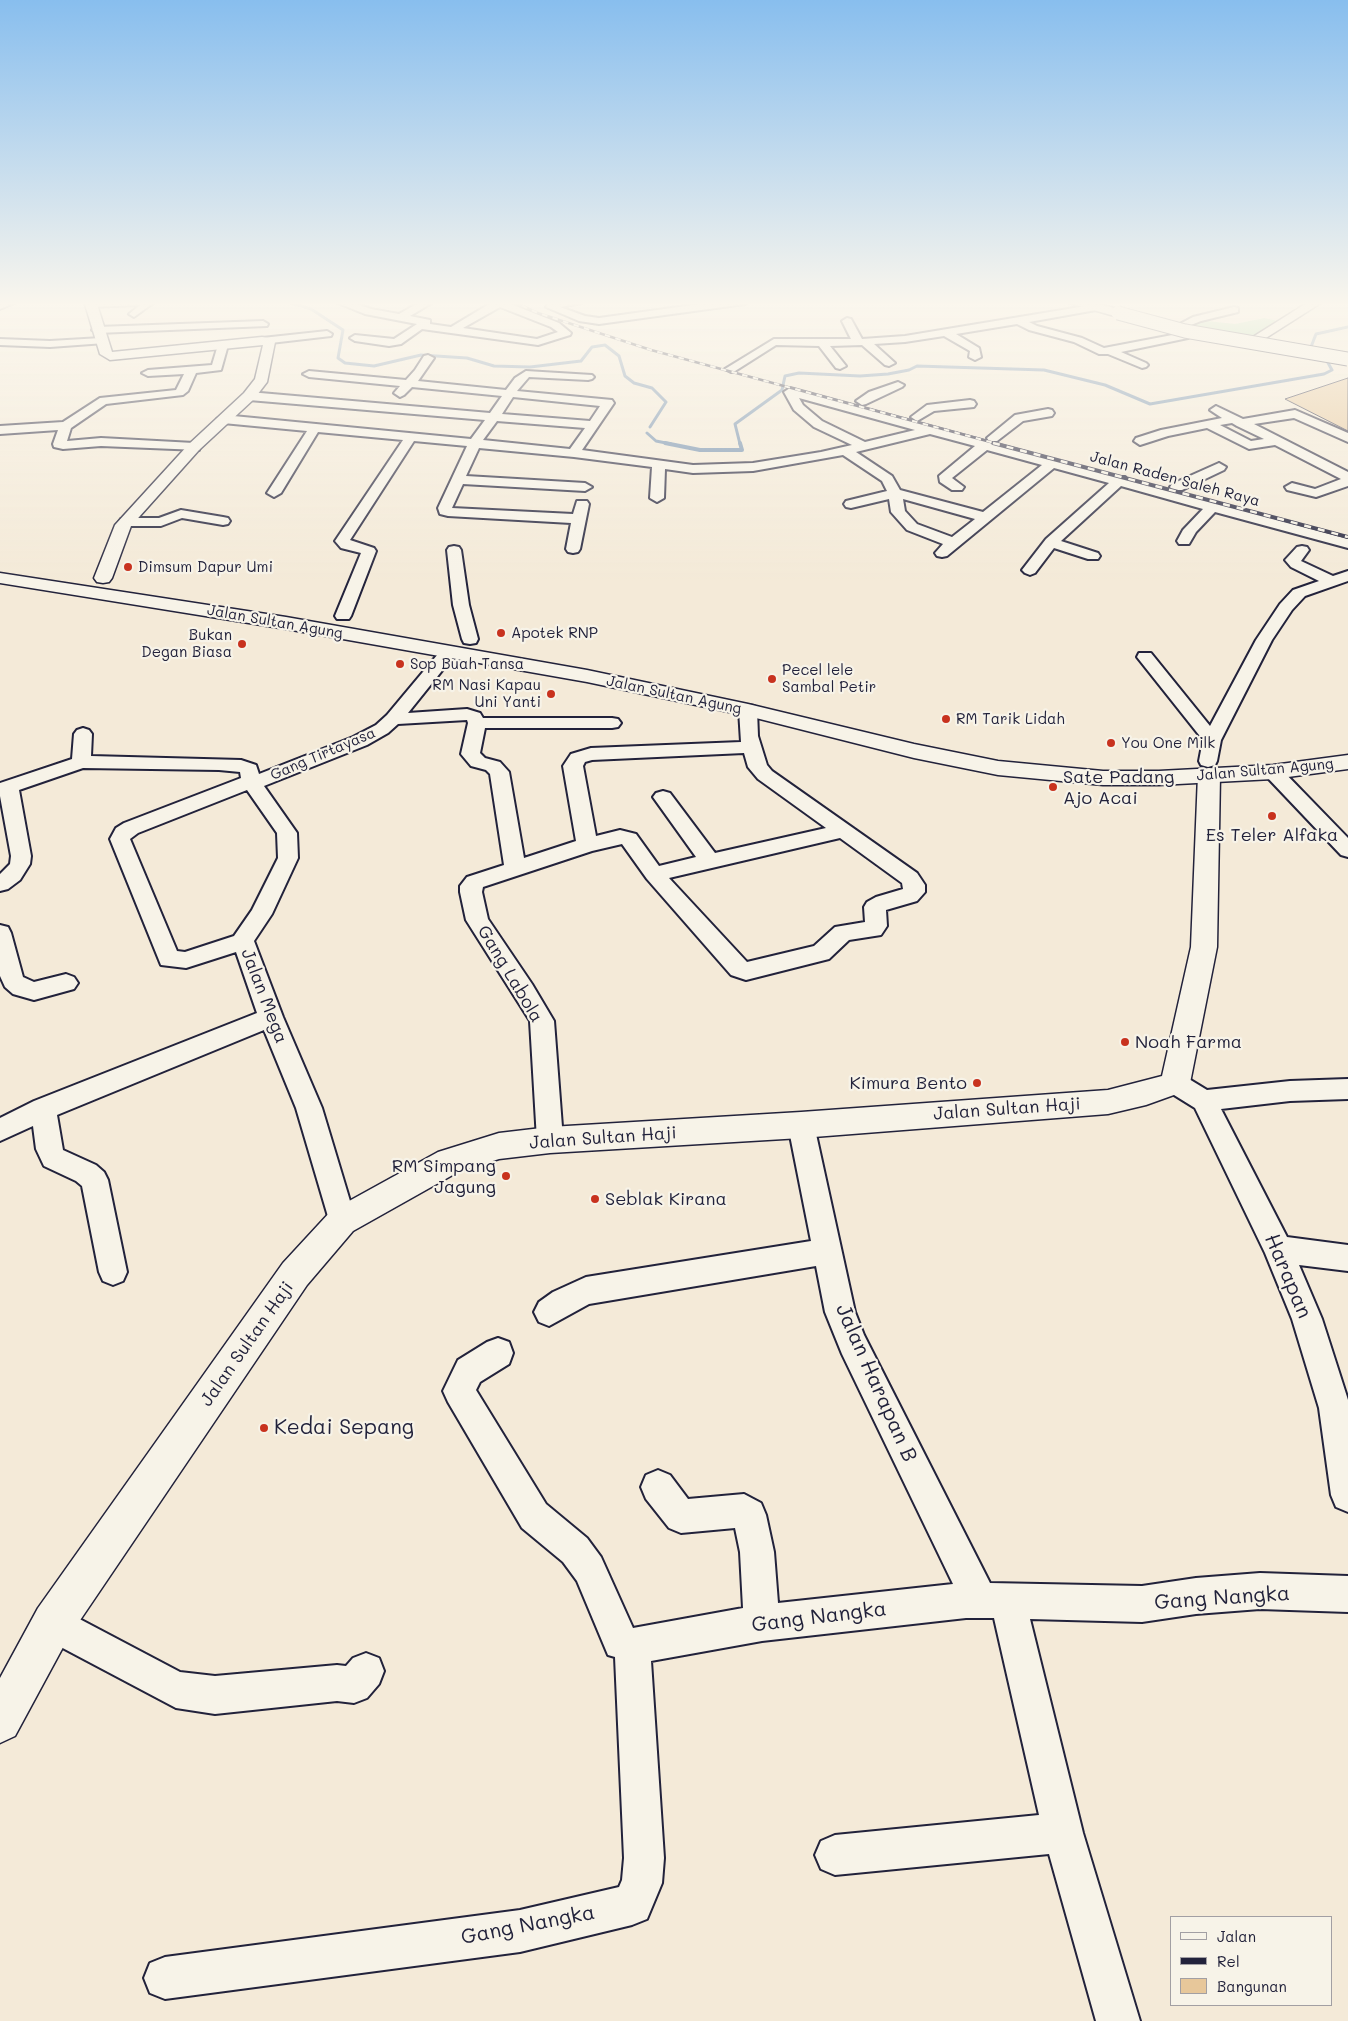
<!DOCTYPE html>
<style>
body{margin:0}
#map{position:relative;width:1348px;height:2021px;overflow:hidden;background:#f4ead8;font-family:Mali,sans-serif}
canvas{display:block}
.legend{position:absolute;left:1170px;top:1916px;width:162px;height:90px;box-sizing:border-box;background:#f7f3e8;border:1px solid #a29fa3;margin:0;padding:6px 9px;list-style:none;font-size:15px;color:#22223b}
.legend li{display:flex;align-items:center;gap:10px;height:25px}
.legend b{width:25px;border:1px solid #a29fa3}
</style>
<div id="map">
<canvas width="1348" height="2021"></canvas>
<ul class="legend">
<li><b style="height:6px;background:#f7f3e8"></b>Jalan</li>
<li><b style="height:6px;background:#22223b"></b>Rel</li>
<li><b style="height:14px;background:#e7c79a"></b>Bangunan</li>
</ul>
</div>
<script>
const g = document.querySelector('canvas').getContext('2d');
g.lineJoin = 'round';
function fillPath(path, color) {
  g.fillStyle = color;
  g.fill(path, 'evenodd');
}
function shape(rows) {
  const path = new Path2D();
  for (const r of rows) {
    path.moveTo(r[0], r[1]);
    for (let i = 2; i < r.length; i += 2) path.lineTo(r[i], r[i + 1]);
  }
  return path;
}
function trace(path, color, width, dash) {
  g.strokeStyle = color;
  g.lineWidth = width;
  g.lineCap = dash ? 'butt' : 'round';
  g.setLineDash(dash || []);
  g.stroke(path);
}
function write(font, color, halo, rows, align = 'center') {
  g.font = font + ' Mali,sans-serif';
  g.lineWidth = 4.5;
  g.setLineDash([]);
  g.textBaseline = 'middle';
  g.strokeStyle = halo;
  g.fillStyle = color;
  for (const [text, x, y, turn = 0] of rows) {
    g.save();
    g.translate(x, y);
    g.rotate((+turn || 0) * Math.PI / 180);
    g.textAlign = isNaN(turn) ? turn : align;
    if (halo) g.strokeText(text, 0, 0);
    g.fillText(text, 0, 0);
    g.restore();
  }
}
const green = shape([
 [1264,318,1283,322,1256,338,1187,325,1198,320,1235,324]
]);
const streamFar1 = shape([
 [284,301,311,309,343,330,338,358,345,363,374,366,421,355,467,358,494,366,530,367,581,361,592,347,605,345,619,356,625,376,634,383,652,388,666,402,650,427],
 [1311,347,1316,334,1348,327],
 [647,433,656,441,671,444],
 [740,444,735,424,782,390,785,376,799,373,860,376,888,374,909,370,917,366,1044,370,1105,385,1150,404,1324,374,1332,370,1327,361]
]);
const stream = shape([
 [665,443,700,450,742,450,740,443]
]);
const building = shape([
 [1348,378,1348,431,1285,399,1348,378]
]);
const street = shape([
 [4,301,19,301,0,309,0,303,4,301],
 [89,301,156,301,134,317,129,314,140,305,90,307,85,304,89,301],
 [333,301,348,301,371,309,399,314,422,301,435,301,410,316,430,320,430,324,451,327,491,303,489,301,503,301,559,323,571,333,570,335,538,345,422,329,401,344,389,346,355,341,350,338,355,335,394,339,417,324,365,314,333,301],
 [500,307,551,327,558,332,537,339,463,328,500,307],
 [582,301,581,303,560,307,585,316,599,318,722,301,750,301,745,304,599,324,579,321,546,307,548,303,552,302,582,301],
 [1092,305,1097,308,1096,310,1029,322,1037,326,1082,338,1104,348,1188,332,1193,335,1188,338,1121,352,1146,363,1148,365,1146,367,1142,368,1108,354,1099,354,1074,342,1029,330,1017,324,956,334,979,348,981,357,975,360,969,357,970,351,944,336,905,342,874,344,895,363,889,366,885,365,862,345,830,346,846,366,840,369,836,368,819,346,776,345,735,371,731,372,725,369,774,339,851,339,842,321,847,318,851,319,862,339,905,336,1092,305],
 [1234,307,1238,308,1238,312,1201,321,1181,329,1176,326,1193,317,1234,307],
 [263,321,268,324,267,326,97,333,92,330,97,327,263,321],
 [327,331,332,334,331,336,262,344,257,341,262,338,327,331],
 [101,338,106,341,105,343,50,347,0,345,0,339,50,341,101,338],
 [223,342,228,345,221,370,196,373,188,391,183,395,106,404,71,428,67,441,101,438,194,443,199,444,200,447,199,450,101,446,63,449,54,447,53,444,58,430,0,434,0,426,63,422,100,398,176,390,184,374,148,376,142,373,148,370,212,365,218,345,223,342],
 [428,355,434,358,418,381,506,390,515,378,526,371,592,375,594,377,592,379,588,380,529,377,517,391,612,400,614,403,582,450,693,465,753,463,821,452,852,445,814,427,794,410,784,392,790,388,1117,477,1125,477,1126,479,1348,539,1348,548,1215,512,1196,532,1189,544,1179,544,1177,541,1183,530,1203,509,1121,486,1061,541,1098,553,1100,556,1098,559,1088,559,1054,548,1035,573,1030,575,1025,573,1022,570,1046,539,1109,483,1054,468,947,556,942,557,937,556,935,553,943,544,907,530,891,512,889,499,851,508,846,507,844,504,846,501,887,491,882,481,843,455,753,471,693,473,665,469,664,498,657,502,650,498,652,467,574,457,479,448,466,476,585,483,592,487,585,491,463,484,452,508,573,514,577,501,587,501,589,504,580,549,578,552,573,553,568,552,566,549,571,523,448,516,440,514,438,508,467,446,414,441,350,540,374,548,376,551,351,616,349,619,337,619,335,616,361,553,341,548,335,541,403,440,318,432,281,493,274,497,267,493,307,431,223,423,217,419,223,415,471,439,485,420,249,400,243,396,249,392,490,413,502,396,412,387,404,395,400,397,394,393,400,386,309,377,303,374,309,371,406,380,415,370,424,356,428,355],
 [513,397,600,406,590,421,502,414,513,397],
 [799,398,915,430,865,442,822,421,803,405,799,398],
 [497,421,585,428,570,449,483,440,497,421],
 [930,434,975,446,939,476,940,482,952,490,962,490,964,487,952,478,987,450,1042,465,983,512,900,490,892,476,856,452,930,434],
 [903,499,975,519,952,537,917,524,905,511,903,499],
 [898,382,904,385,902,387,866,404,862,405,856,401,869,392,898,382],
 [970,400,974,401,976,404,974,407,934,411,917,421,911,417,927,405,970,400],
 [1216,406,1243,419,1295,410,1348,433,1348,442,1294,418,1254,424,1348,472,1348,486,1316,497,1287,490,1285,487,1292,483,1315,489,1341,479,1275,445,1249,449,1207,428,1168,436,1140,445,1134,441,1136,438,1161,430,1222,418,1210,410,1216,406],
 [1232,423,1237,426,1264,439,1251,441,1220,425,1232,423],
 [1048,409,1052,410,1054,413,1052,416,1023,421,997,441,989,441,987,438,1015,415,1048,409],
 [1219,463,1226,467,1224,470,1182,490,1172,490,1170,487,1172,484,1219,463],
 [181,510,223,517,228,518,230,521,228,524,223,525,182,518,161,526,126,526,121,525,119,522,121,519,126,518,159,518,181,510],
 [454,546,459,547,461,550,469,605,478,639,476,643,470,644,464,643,462,639,453,605,447,550,449,547,454,546],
 [1302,546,1307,547,1309,550,1301,561,1333,576,1348,571,1348,581,1305,596,1292,610,1272,640,1221,740,1217,761,1215,765,1208,767,1201,765,1199,761,1203,740,1137,657,1139,653,1151,653,1210,726,1256,640,1280,604,1293,590,1319,581,1291,567,1285,560,1297,547,1302,546],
 [449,647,455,648,457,652,408,713,467,709,480,713,483,718,612,718,618,719,621,723,618,727,612,728,485,728,480,753,485,758,500,762,509,772,524,858,576,841,563,766,571,754,591,748,741,742,739,710,742,706,748,705,754,706,757,710,758,736,767,765,772,771,917,873,925,885,925,892,917,901,886,910,887,926,881,935,849,940,829,959,746,980,731,975,647,879,622,844,592,851,483,887,482,892,488,919,532,984,554,1021,563,1140,559,1148,550,1151,541,1148,537,1140,530,1021,466,920,460,892,460,886,467,877,504,865,490,774,486,770,471,766,461,754,468,723,467,720,398,724,388,733,367,745,264,786,297,833,298,858,272,914,254,941,283,1017,322,1108,356,1221,352,1230,342,1233,332,1230,296,1108,264,1030,57,1115,63,1150,96,1165,104,1172,108,1180,127,1272,123,1281,113,1285,103,1281,99,1272,82,1186,76,1181,44,1166,36,1149,33,1126,0,1141,0,1118,34,1101,257,1013,236,952,186,968,161,965,110,839,116,828,124,823,241,778,240,772,219,770,83,768,19,790,31,856,30,864,20,880,8,889,0,891,0,874,10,864,11,856,0,796,0,783,72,759,74,734,77,730,83,728,89,730,92,734,91,756,241,760,256,765,259,774,353,737,376,725,387,715,443,648,449,647],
 [744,753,748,767,758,779,826,828,715,853,670,793,663,791,656,793,653,797,696,857,659,866,636,834,620,830,596,836,583,766,585,762,592,760,744,753],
 [247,790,277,833,278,858,252,910,234,936,185,952,177,951,130,839,138,833,247,790],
 [840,838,902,883,903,889,876,897,867,902,864,907,865,922,835,927,814,946,747,962,669,878,840,838],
 [1273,766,1280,768,1348,838,1348,857,1341,855,1266,776,1263,772,1266,768,1273,766],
 [0,925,8,927,11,933,23,977,34,982,66,974,74,977,78,983,74,989,34,1000,13,994,5,987,0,976,0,925],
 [1175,1073,1184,1076,1207,1090,1290,1081,1348,1079,1348,1099,1290,1101,1221,1109,1287,1237,1348,1245,1348,1271,1299,1265,1322,1319,1348,1400,1348,1512,1336,1507,1331,1495,1319,1408,1292,1319,1265,1253,1195,1108,1166,1090,1162,1083,1166,1076,1175,1073],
 [801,1114,810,1117,814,1125,855,1312,864,1335,990,1583,1142,1586,1196,1578,1260,1573,1348,1576,1348,1612,1260,1609,1196,1614,1142,1622,1030,1619,1083,1833,1140,2021,1096,2021,1049,1854,835,1875,821,1869,815,1855,821,1841,835,1835,1039,1815,994,1618,966,1618,762,1641,651,1661,664,1858,662,1883,647,1919,632,1925,520,1952,165,1999,150,1993,144,1978,150,1963,165,1957,520,1910,619,1887,622,1880,624,1858,615,1657,608,1655,577,1581,563,1562,522,1528,448,1402,443,1391,458,1360,487,1342,498,1338,509,1342,513,1353,509,1364,480,1382,476,1390,546,1504,587,1538,601,1557,633,1628,743,1608,740,1552,735,1528,681,1533,669,1528,646,1499,641,1487,646,1475,658,1470,670,1475,688,1499,744,1494,761,1503,766,1515,774,1552,778,1603,953,1584,842,1354,825,1312,816,1266,589,1304,549,1326,539,1322,534,1312,539,1302,553,1292,586,1277,811,1241,788,1125,792,1117,801,1114],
 [53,1605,180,1672,215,1676,337,1665,346,1666,353,1658,366,1653,379,1658,384,1671,379,1684,367,1698,354,1703,337,1701,215,1714,176,1708,40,1636,35,1623,40,1610,53,1605]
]);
const secondary = shape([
 [84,301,96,301,112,352,262,337,273,339,275,342,267,382,254,399,199,450,131,526,112,578,109,582,103,583,97,582,94,578,115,525,189,444,244,393,255,379,263,345,110,360,100,354,84,301],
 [1310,301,1324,301,1258,343,1254,344,1248,340,1310,301],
 [1209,768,1217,770,1220,775,1217,947,1190,1083,1185,1091,1146,1105,1108,1114,801,1138,550,1153,499,1159,458,1172,353,1231,307,1285,68,1638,15,1736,0,1743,0,1678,38,1608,283,1263,331,1211,438,1152,499,1133,550,1127,801,1112,1108,1090,1162,1076,1191,947,1198,775,1201,770,1209,768]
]);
const primary = shape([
 [0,573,286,617,587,670,748,704,914,744,998,761,1103,771,1159,771,1273,765,1348,755,1348,769,1273,779,1159,785,1103,785,998,775,914,758,748,716,587,682,286,629,0,583,0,573]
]);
const highway = shape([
 [1067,301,1087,301,1122,310,1124,313,1118,317,1069,303,1067,301]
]);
const railFar1 = shape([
 [512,301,538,313,651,350,998,444]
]);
const rail = shape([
 [993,443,1348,537]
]);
const highwayBridge = shape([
 [1118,313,1185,331,1348,359]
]);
const markers = [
 [128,567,5,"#c8321e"],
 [501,633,5,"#c8321e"],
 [242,644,5,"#c8321e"],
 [400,664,5,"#c8321e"],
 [772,679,5,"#c8321e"],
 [551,694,5,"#c8321e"],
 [946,719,5,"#c8321e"],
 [1111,743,5,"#c8321e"],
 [1053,787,5,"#c8321e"],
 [1272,816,5,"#c8321e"],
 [1125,1042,5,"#c8321e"],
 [977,1083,5,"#c8321e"],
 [506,1176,5,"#c8321e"],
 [595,1199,5,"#c8321e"],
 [264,1428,5,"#c8321e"]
];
const farStreetnames = [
 ["Jalan Raden Saleh Raya",1175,479,15],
 ["Jalan Sultan Agung",275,622,10],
 ["Jalan Sultan Agung",674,695,12],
 ["Gang Tirtayasa",323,754,-23],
 ["Jalan Sultan Agung",1265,770,-5]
];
const farPoinames = [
 ["Dimsum Dapur Umi",138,567],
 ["Apotek RNP",511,633],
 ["Bukan",232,635,"right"],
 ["Degan Biasa",232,652,"right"],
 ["Sop Buah Tansa",410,664],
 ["Pecel lele",782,670],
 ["Sambal Petir",782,687],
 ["RM Nasi Kapau",541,685,"right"],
 ["Uni Yanti",541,702,"right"],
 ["RM Tarik Lidah",956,719],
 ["You One Milk",1121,743]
];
const poiNames = [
 ["Sate Padang",1063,777],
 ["Ajo Acai",1063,798],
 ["Es Teler Alfaka",1272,835,"center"],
 ["Noah Farma",1135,1042],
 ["Kimura Bento",967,1083,"right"],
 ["RM Simpang",496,1166,"right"],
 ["Jagung",496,1187,"right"],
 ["Seblak Kirana",605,1199]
];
const streetNames = [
 ["Gang Labola",510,974,59],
 ["Jalan Mega",264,996,69],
 ["Jalan Sultan Haji",1007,1109,-4],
 ["Jalan Sultan Haji",603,1138,-4],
 ["Jalan Sultan Haji",247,1344,-55]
];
const nearStreetnames = [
 ["Harapan",1288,1276,67],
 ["Jalan Harapan B",876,1383,66],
 ["Gang Nangka",1222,1598,-4],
 ["Gang Nangka",819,1617,-7],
 ["Gang Nangka",528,1925,-11]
];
const nearPoinames = [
 ["Kedai Sepang",274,1428]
];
fillPath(green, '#9ddba3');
trace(streamFar1, '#6988ab', 3);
trace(stream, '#6988ab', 4);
fillPath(building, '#e7c79a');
trace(building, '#22223b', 1);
trace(street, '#22223b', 4);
trace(secondary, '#22223b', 3);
trace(primary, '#22223b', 3);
trace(highway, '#22223b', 3);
fillPath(street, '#f7f3e8');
fillPath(secondary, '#f7f3e8');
fillPath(primary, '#f7f3e8');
fillPath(highway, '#f7f3e8');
trace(railFar1, '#22223b', 2.5);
trace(rail, '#22223b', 4);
trace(railFar1, '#f7f3e8', 2, [5.5]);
trace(rail, '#f7f3e8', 2.5, [7]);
trace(highwayBridge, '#22223b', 15, []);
trace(highwayBridge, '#f7f3e8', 13);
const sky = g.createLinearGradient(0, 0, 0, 584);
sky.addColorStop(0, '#88beee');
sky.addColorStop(0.52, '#faf6ed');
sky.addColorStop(1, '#faf6ed00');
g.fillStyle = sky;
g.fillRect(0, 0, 1348, 584);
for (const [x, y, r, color] of markers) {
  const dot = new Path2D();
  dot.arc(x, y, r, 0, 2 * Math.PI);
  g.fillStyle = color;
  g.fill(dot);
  trace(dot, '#f7f3e8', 2);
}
write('15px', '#22223b', '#f7f3e8', farStreetnames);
write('15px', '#22223b', '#f7f3e8', farPoinames, 'left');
write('18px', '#22223b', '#f7f3e8', poiNames, 'left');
write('18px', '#22223b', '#f7f3e8', streetNames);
write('21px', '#22223b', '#f7f3e8', nearStreetnames);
write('21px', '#22223b', '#f7f3e8', nearPoinames, 'left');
</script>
